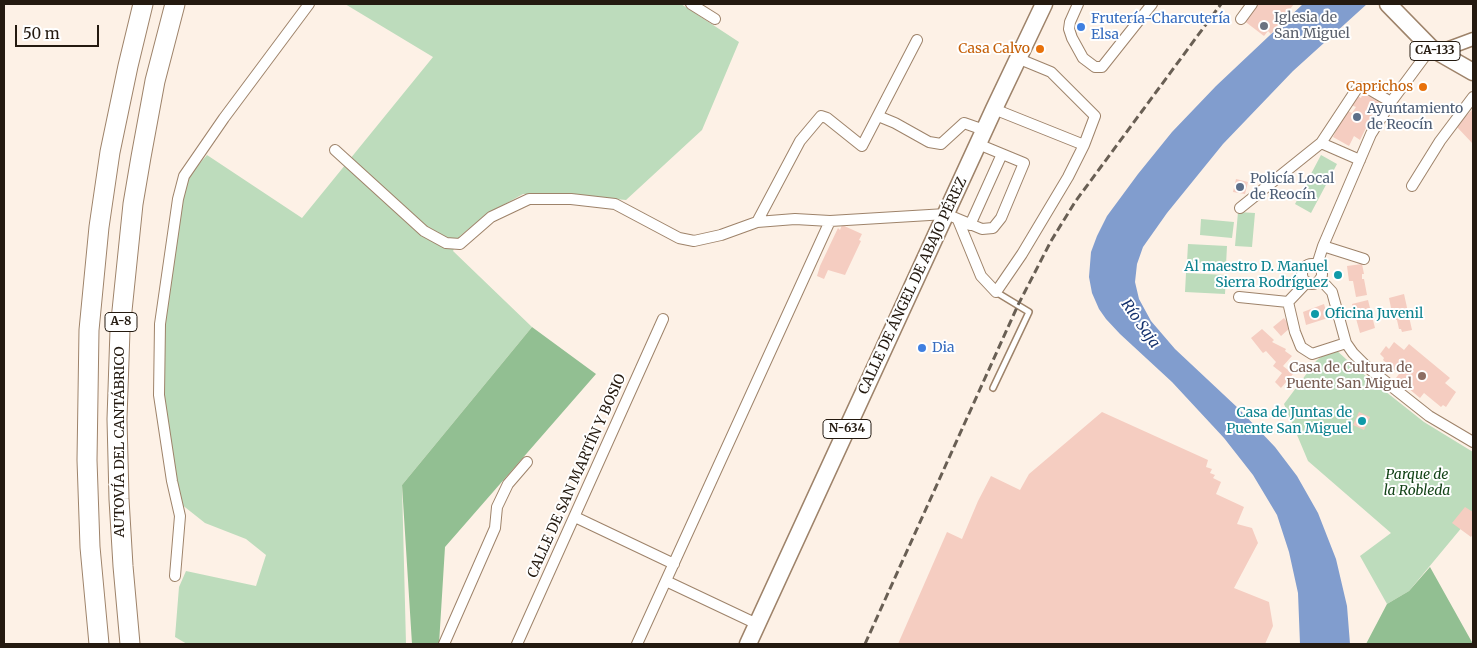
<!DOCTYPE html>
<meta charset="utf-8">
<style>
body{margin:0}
#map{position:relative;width:1477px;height:648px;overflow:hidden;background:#fdf1e6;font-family:Merriweather,serif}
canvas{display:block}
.frame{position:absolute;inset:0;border:5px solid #241a10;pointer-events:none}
.scale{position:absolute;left:15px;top:25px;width:84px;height:22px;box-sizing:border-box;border:2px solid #241a10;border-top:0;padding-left:6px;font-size:15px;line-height:18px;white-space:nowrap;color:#241a10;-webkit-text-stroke:4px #fff;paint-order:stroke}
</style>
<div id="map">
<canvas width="1477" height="648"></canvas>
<div class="frame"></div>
<div class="scale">50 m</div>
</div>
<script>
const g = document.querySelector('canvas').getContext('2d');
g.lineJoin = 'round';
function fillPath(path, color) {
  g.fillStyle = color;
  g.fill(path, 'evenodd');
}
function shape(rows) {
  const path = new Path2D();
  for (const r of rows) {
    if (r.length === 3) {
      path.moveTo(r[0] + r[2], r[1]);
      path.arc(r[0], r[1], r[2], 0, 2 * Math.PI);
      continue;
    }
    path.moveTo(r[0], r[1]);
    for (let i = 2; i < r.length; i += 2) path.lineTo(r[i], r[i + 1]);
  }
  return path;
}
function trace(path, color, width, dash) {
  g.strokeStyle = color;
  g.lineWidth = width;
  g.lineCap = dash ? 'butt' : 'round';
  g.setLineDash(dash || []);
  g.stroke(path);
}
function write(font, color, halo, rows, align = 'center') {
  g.font = font + ' Merriweather,serif';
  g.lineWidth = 4;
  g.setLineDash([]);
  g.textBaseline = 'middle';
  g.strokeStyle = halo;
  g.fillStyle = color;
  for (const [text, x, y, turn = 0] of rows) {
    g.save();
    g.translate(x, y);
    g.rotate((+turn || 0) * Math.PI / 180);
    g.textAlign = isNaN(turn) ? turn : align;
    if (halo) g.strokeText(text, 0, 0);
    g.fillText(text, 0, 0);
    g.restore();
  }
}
const green = shape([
 [345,4,681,4,739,42,702,130,626,200,575,195,523,194,484,216,460,236,453,251,532,327,402,485,406,644,187,644,175,637,179,587,186,571,256,586,266,555,246,539,205,523,181,504,163,393,162,349,168,285,181,200,187,178,207,155,302,218,433,57],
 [1321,155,1337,164,1311,213,1295,204],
 [1238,212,1255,213,1252,247,1235,246],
 [1201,219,1234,222,1232,238,1200,235],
 [1188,244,1227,246,1226,265,1187,262],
 [1186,273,1226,275,1225,294,1185,292],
 [1335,349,1357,369,1424,422,1473,452,1473,514,1409,591,1387,604,1360,556,1391,533,1308,461,1284,404,1316,361,1326,353]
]);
const forest = shape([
 [532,327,596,374,445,547,439,644,412,644,402,485],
 [1430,567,1473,644,1366,644,1387,604,1409,591]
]);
const water = shape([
 [1303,4,1367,4,1293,71,1223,144,1167,213,1143,247,1137,264,1135,282,1139,299,1151,321,1175,349,1239,409,1275,447,1297,476,1318,513,1336,559,1347,606,1350,644,1300,644,1298,593,1289,552,1277,515,1253,475,1224,438,1172,382,1120,334,1106,319,1099,309,1092,293,1089,277,1091,252,1097,236,1107,216,1138,174,1172,132,1216,86]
]);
const building = shape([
 [1255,4,1294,4,1271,34,1268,31,1264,36,1243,20],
 [1363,93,1379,102,1360,140,1354,136,1349,146,1333,137,1346,110,1352,113,1356,107,1351,105,1356,95,1361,98],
 [1473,109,1473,144,1456,126],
 [1236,179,1248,182,1245,194,1233,192],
 [842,225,862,234,859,240,861,241,845,275,828,270,824,279,817,276,820,266,838,228,840,230],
 [1362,264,1364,274,1362,274,1362,279,1364,279,1367,295,1356,297,1353,281,1349,281,1347,266],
 [1404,294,1412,330,1402,332,1401,329,1399,329,1397,320,1395,320,1394,312,1392,313,1389,298],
 [1368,300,1375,328,1360,333,1352,304],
 [1324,304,1328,318,1306,325,1303,312],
 [1284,318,1291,327,1281,336,1273,327],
 [1262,329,1274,340,1272,342,1286,349,1285,351,1292,356,1283,366,1293,374,1281,388,1275,382,1282,373,1273,366,1276,362,1266,351,1263,353,1262,352,1251,338],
 [1394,342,1404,350,1409,344,1450,378,1445,383,1456,392,1446,407,1443,405,1441,407,1424,393,1420,398,1396,378,1399,374,1383,360,1384,358,1380,354,1386,346,1389,349],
 [1102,412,1208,460,1206,467,1212,469,1210,473,1215,475,1213,478,1221,482,1216,494,1244,507,1237,524,1252,528,1258,543,1234,588,1269,602,1273,626,1265,644,898,644,947,532,962,539,978,501,991,476,1020,490,1029,474],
 [1359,412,1370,417,1364,430,1353,425],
 [1465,507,1473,512,1473,534,1471,537,1452,523]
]);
const service = shape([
 [993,388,1029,312,996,292]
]);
const minor = shape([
 [691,4,715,19],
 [1078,4,1070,22,1069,29,1072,38,1083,58,1095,67,1102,67,1152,4],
 [1241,19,1252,4],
 [994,109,1084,145,1095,116,1051,72,1017,58],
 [878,116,895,123,929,142,941,144,964,123,984,130],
 [1321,143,1360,160],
 [335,150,424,231,446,243,460,244,491,217,529,199,571,199,615,204,679,238,694,241,721,235,757,222,795,219,830,221,946,214,982,229,993,228,1001,218,1024,163,978,144],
 [1412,186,1440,141,1473,97],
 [1240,208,1321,143,1358,87,1367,88,1391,102],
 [958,220,981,276,996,292,1022,254,1068,177,1084,145],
 [757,222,800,141,821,116,827,118,862,146,917,40],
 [970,225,1002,154],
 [1323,246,1364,259],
 [1312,274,10],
 [1317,265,1323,246,1371,134,1391,102,1431,48],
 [1320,279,1332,292,1346,343,1353,353,1367,367,1429,416,1473,442],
 [1307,282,1288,302,1295,332,1301,347,1312,354,1346,343],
 [1239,297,1288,302],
 [575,517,674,564],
 [175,576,180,516,172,481,159,395,160,324,178,199,184,176,224,118,309,4],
 [666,581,757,624],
 [444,644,495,528,497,507,508,484,527,462],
 [517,644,663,319],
 [637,644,830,221]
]);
const tertiary = shape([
 [1438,52,1473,39]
]);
const primary = shape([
 [1388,4,1431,48,1473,72]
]);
const trunk = shape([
 [748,644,994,109,1044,4]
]);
const motorway = shape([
 [99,644,90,547,87,460,89,330,99,227,110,152,128,66,143,4],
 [130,644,123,566,119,499,117,419,120,330,133,204,141,157,155,81,175,4]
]);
const rail = shape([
 [865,644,1018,305,1051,241,1075,202,1221,4]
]);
const markers = [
 [1264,26,5,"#6b7280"],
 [1081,27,5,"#3f7fe0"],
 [1040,49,5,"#e8710a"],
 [1423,87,5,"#e8710a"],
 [1357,117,5,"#5c6f8a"],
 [1240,187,5,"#5c6f8a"],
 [1338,275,5,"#0f9aa8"],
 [1315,314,5,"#0f9aa8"],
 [922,348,5,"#3f7fe0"],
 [1422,376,5,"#8d6e63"],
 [1362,421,5,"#0f9aa8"]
];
const shields = [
 [1435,51,50],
 [121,322,32],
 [847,429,48]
];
const shieldNames = [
 ["CA-133",1435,51],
 ["A-8",121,322],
 ["N-634",847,429]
];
const worshipNames = [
 ["Iglesia de",1274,18],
 ["San Miguel",1274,34]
];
const shopNames = [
 ["Frutería-Charcutería",1091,19],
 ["Elsa",1091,35],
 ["Dia",932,348]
];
const foodNames = [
 ["Casa Calvo",1030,49],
 ["Caprichos",1413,87]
];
const serviceNames = [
 ["Ayuntamiento",1367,109],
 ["de Reocín",1367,125],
 ["Policía Local",1250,179],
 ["de Reocín",1250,195]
];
const cultureNames = [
 ["Al maestro D. Manuel",1328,267],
 ["Sierra Rodríguez",1328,283],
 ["Oficina Juvenil",1325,314,"left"],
 ["Casa de Juntas de",1352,413],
 ["Puente San Miguel",1352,429]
];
const streetNames = [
 ["CALLE DE ÁNGEL DE ABAJO PÉREZ",913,286,-65],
 ["AUTOVÍA DEL CANTÁBRICO",120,442,-90],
 ["CALLE DE SAN MARTÍN Y BOSIO",577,476,-66]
];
const educationNames = [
 ["Casa de Cultura de",1412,368],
 ["Puente San Miguel",1412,384]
];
const parkNames = [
 ["Parque de",1417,475],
 ["la Robleda",1417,491]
];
const waterNames = [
 ["Río Saja",1140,324,55]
];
fillPath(green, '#bddcbc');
fillPath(forest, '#92bf92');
fillPath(water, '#819dce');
fillPath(building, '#f5cdc1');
trace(service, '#9e836a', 8);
trace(minor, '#9e836a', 12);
trace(tertiary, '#9e836a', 15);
trace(primary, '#9e836a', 19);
trace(trunk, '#9e836a', 19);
trace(motorway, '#9e836a', 21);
trace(service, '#fff', 5);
trace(minor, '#fff', 10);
trace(tertiary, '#fff', 12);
trace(primary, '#fff', 16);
trace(trunk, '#fff', 16);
trace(motorway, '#fff', 19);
trace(rail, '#695f54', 3, [8, 4]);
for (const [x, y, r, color] of markers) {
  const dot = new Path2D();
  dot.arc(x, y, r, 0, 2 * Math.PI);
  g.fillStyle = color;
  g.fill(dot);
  trace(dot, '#fff', 2);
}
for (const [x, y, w] of shields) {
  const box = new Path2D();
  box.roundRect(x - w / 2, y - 9.5, w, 19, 4);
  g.fillStyle = '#fff';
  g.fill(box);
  trace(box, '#241a10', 1);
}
write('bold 12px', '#241a10', null, shieldNames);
write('14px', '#5b616d', '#fff', worshipNames, 'left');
write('14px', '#366cbe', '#fff', shopNames, 'left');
write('14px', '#c56008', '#fff', foodNames, 'right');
write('14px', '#4e5e75', '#fff', serviceNames, 'left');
write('14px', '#0d838f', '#fff', cultureNames, 'right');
write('14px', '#241a10', '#fff', streetNames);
write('14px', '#785e54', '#fff', educationNames, 'right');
write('italic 14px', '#124216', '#fff', parkNames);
write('italic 15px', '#14316d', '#fff', waterNames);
</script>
